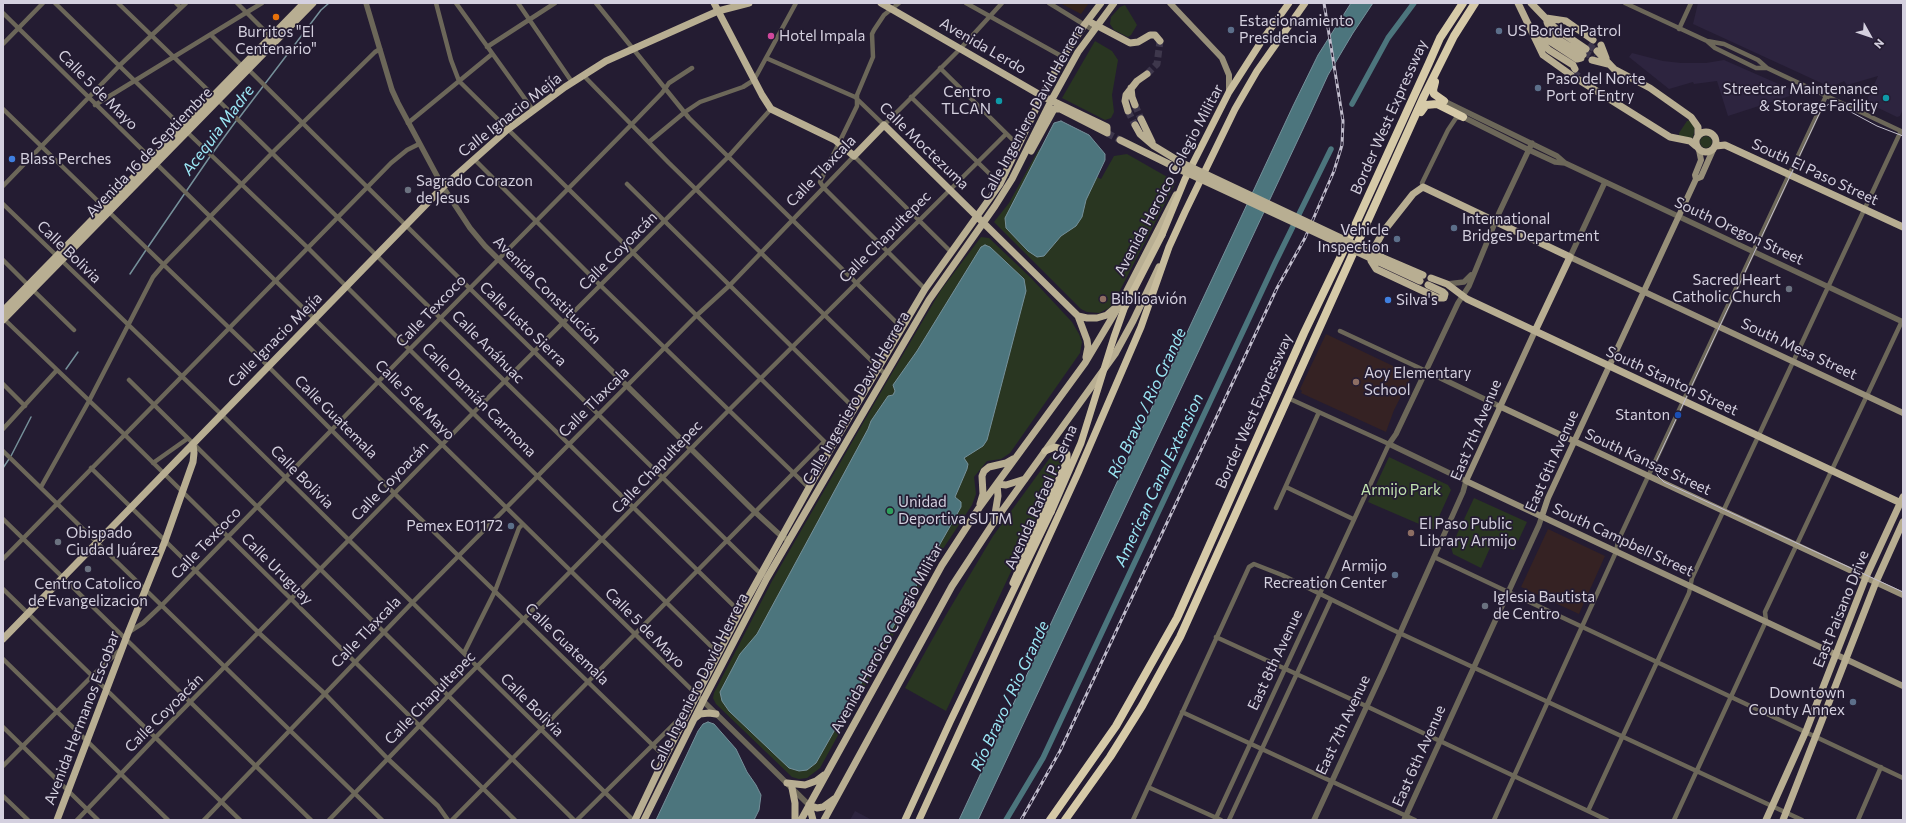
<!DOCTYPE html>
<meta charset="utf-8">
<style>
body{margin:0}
#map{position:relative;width:1906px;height:823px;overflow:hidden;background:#241c32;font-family:Commissioner,sans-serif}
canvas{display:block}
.frame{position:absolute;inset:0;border:4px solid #d4d0df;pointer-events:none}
.north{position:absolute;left:1850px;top:16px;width:40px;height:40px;-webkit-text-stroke:3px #241c32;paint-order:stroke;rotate:130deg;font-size:11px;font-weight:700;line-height:16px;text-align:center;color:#d4d0df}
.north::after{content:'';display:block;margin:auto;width:14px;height:18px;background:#d4d0df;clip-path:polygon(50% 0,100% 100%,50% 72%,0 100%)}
</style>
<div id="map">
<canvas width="1906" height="823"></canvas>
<div class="frame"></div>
<div class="north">N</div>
</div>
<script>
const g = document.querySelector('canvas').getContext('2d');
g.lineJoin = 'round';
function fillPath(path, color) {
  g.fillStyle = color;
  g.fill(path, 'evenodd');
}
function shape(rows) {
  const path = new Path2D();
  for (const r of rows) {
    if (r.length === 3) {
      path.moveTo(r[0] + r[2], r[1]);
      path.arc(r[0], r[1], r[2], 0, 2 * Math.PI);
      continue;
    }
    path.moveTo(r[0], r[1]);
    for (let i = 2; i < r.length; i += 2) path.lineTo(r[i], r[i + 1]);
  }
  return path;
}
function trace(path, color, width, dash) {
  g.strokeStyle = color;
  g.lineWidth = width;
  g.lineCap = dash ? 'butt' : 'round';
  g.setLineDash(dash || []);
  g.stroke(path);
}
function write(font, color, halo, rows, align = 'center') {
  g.font = font + ' Commissioner,sans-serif';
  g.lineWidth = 3.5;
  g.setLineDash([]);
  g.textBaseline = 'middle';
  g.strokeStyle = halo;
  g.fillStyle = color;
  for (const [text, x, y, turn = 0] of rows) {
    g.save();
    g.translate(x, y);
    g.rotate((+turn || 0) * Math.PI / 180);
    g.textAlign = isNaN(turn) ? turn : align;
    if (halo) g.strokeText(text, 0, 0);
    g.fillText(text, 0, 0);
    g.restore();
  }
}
const built = shape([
 [1698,3,1903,3,1903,109,1900,116,1897,117,1866,102,1878,76,1847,85,1844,81,1832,87,1830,87,1693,24],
 [1632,53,1663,61,1681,63,1706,63,1724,60,1799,93,1728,116,1717,81,1694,84,1693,82,1669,89,1629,57],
 [855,811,872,820,850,820]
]);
const education = shape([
 [1326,334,1412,375,1394,410,1386,432,1301,393,1302,391,1300,389],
 [1548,529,1605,556,1579,614,1521,587]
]);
const medical = shape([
 [1060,3,1089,3,1081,14]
]);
const green = shape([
 [1125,5,1137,25,1131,35,1128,37,1114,30,1110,24,1111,17,1120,7],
 [1095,41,1112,51,1118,60,1112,95,1114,112,1111,118,1105,120,1062,98],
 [1690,120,1695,126,1693,138,1679,136,1679,133,1687,121],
 [1706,142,6],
 [1039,149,1101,179,1114,156,1127,154,1176,182,1114,302,1109,308,1099,313,1087,312,1081,309,994,222,1009,203],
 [981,237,989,238,1031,278,1072,322,1079,334,1082,342,1080,353,1010,453,1001,459,987,461,974,477,976,494,972,505,929,570,820,768,807,778,799,779,792,777,716,704,713,698,714,693,772,581,885,385,941,290],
 [1056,453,1063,458,1062,462,946,711,905,688,946,615,993,536,1052,455],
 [1389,457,1448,485,1451,490,1433,530,1368,502],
 [1474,498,1527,522,1514,550,1493,541,1481,568,1453,554,1451,547]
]);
const water = shape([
 [1351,3,1373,3,1353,33,1328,75,1311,112,978,820,959,820,1293,106,1318,55,1351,3],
 [1061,121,1089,135,1105,154,1105,160,1086,200,1082,217,1076,226,1061,236,1044,256,1037,257,1028,251,1006,228,1005,218,1054,123,1061,121],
 [985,245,990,247,1024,279,1026,291,987,440,983,446,964,458,968,464,967,469,955,497,961,502,961,507,816,763,807,770,799,771,789,768,729,711,722,701,720,692,740,654,757,634,868,429,871,421,888,396,893,395,895,391,893,385,917,351,981,247,985,245],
 [708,722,714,724,736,749,747,772,756,785,761,795,759,810,754,820,656,820,698,731,703,724,708,722]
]);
const stream = shape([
 [239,118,321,10,329,3],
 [148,247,209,158,236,121],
 [130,274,146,250],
 [66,369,78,352],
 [11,456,31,417],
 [3,468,9,459]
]);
const canal = shape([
 [1352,104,1388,38,1414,3],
 [1006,820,1043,758,1275,263,1331,149]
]);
const primaryTunnel = shape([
 [1588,45,1597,51],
 [1584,52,1594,58],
 [1573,72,1581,78],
 [1147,74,1157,64,1160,41],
 [1135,105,1141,119],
 [1128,111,1135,125],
 [1107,133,1120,140]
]);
const minor = shape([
 [55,3,182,127],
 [118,3,213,95],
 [176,3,181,8],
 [237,3,271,37],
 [436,3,451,60,459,81,831,448],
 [456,3,533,110],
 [518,3,572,82],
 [596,3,689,118,902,328],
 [899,3,884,15,874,30,872,34,873,57,857,95,857,106,820,182,824,188,925,289],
 [966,3,1063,57],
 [1049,3,1093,30],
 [1625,3,1707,41,1715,48,1756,68,1767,68],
 [3,13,697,695],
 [1679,29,1691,3],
 [211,35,242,66],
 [1707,41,1724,44,1758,60,1767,68,1903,132],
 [3,44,43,3],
 [487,47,555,3],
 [766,58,855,97,884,125,961,48,1002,3],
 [940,68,1019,146],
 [248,69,452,271,762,575],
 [583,75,669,163,885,374],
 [911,97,1000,184],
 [218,100,740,612],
 [95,105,262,3],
 [3,109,104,207],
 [408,123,492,54],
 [187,132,307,247,473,413,719,654],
 [649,142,685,112,700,102,743,87,754,80,796,3],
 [474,159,600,285,809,488],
 [627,184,855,409],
 [3,186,120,65,186,3],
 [1423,187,1422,183,1448,130,1456,118,1463,117],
 [3,204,221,414,633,820],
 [109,212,249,347,395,494,665,757],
 [3,260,28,285],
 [33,290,74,330],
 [4,319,124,434,515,820],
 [1340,331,1426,371],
 [129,380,574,820],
 [3,384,25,406],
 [3,429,57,370],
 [3,451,382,820],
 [153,463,187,439],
 [91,468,259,633,325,694,388,759,438,806,448,820],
 [41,487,89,401,153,277,164,264,273,152,375,52,380,49],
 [1286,487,1353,519],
 [1276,508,1319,412],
 [3,519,311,820],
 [1434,557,1903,778],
 [3,559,391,163,407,150,419,144],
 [3,589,240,820],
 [129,632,143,623,162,605,410,349,631,125,662,93,669,83,692,68],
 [1216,637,1366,706,1607,820],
 [464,653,495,591,519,528,523,524],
 [3,659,168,820],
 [1182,712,1415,820],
 [3,727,98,820],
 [3,766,92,676,120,650],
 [1148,787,1221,820],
 [3,796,28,820],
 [1588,811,1689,593,1692,578,1901,131],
 [77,820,155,738,473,413,728,157,771,109],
 [204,820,409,606,696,316,730,285,854,156,951,252],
 [329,820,448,696,729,410,1006,134],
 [452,820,824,442],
 [577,820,682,716,688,713],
 [1133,820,1249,567,1254,564,1282,575,1393,630,1802,820],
 [1215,820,1389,444,1288,398],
 [1229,820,1331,600],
 [1494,820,1616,552,1618,541,1666,438,1826,96],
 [1674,820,1766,621,1765,612,1902,321],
 [1858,820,1881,767]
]);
const tertiary = shape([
 [366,3,392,90,398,103,443,187,470,228,485,246,755,512,779,534,788,540],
 [1444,101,1557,156,1565,163],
 [1463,117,1529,150,1555,162,1565,163,1903,322],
 [1570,257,1605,182],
 [1447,284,1464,282,1471,275],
 [1426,371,1499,406],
 [701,699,809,805],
 [1314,820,1384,669,1463,492,1466,481,1389,444,1396,434,1458,303,1469,286,1499,213,1532,143],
 [1404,820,1539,525,1542,516]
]);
const secondary = shape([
 [1170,3,1222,58,1229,75,1229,91],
 [1696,179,1701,177,1713,150],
 [1570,257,1903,413],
 [1535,331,1466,481,1903,686],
 [1499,406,1903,595],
 [1542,516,1548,498,1696,179,1695,175,1701,160,1699,150]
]);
const primary = shape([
 [714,3,762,95,771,109,835,140,854,156,884,125,1078,316,1087,340,1088,347,1086,357],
 [881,3,1042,96,1107,127,1107,133,1060,109,1054,109,1031,151],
 [1518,3,1543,55,1571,75],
 [1531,3,1555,28,1586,49],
 [1546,18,1566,21,1593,40],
 [1547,22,1553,36,1583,55],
 [1092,23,1130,43,1138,42,1150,35,1155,35,1160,41],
 [1538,37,1551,42,1577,59,1581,58],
 [1536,38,1549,50,1573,65,1575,69],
 [1601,45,1606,58],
 [1597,51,1614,69,1650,88,1691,117,1698,127,1698,136],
 [1592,60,1608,64],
 [1579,80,1670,137,1690,141,1696,146],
 [1131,88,1132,97,1135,105],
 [1128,111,1125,101,1126,95,1137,81,1147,74],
 [1141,119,1152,142],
 [1135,125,1140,134,1154,146,1182,163],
 [1706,142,10],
 [1120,140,1179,169],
 [1716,146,1725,145,1903,227],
 [1381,257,1423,275],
 [1379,262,1420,281],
 [1431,278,1447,284,1467,299,1903,504],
 [1428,285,1443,292,1445,294,1444,298,1438,298,1376,269,1371,261,1373,250,1383,232,1413,194,1423,187,1570,257,1535,331],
 [3,311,304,3],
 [1078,316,1087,318,1097,318,1107,315,1115,308],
 [3,320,313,3],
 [980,504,983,494,982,476,984,471,989,467,1006,463,1013,459],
 [994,520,998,496,997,484,1006,485,1025,479],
 [3,639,443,187,507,130,565,87,606,61,718,11,749,3],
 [695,718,700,714,709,713,716,714],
 [787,783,805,785,816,781,824,775],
 [792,788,795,803,795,820],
 [809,805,817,808,823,807,834,799],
 [809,805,813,820],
 [57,820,128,633,165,541,193,462,194,453,193,444],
 [635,820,665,757,740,612,831,448,925,289,1000,184,1042,96,1063,57,1085,24,1101,3],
 [644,820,703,701,767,578,929,300,995,206,1012,179,1051,101,1078,52,1114,3],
 [801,820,942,565,979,508,1085,363,1119,306,1176,195],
 [824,820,952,586,994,522,1115,354,1133,321,1159,267],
 [1766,820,1806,731,1866,577,1903,497],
 [1783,820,1876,582,1903,522]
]);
const trunk = shape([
 [1162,235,1185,179,1229,92,1261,42,1289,3],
 [1013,583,1067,461,1067,454,1062,449,1055,447,1045,451],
 [905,820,950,722,1051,512],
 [919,820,1078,473,1141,327,1169,247,1185,212,1235,109,1257,71,1305,3]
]);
const motorway = shape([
 [1435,82,1433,90,1434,94,1444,101],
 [1421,112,1426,105,1437,104,1463,117],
 [1050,820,1116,726,1177,618,1304,333,1342,254,1429,63,1440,38,1463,3],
 [1065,820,1110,757,1142,706,1180,637,1424,96,1454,36,1475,3]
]);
const tram = shape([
 [1903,136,1877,126,1838,105,1829,104,1821,110,1656,462,1655,469,1658,476,1664,482,1903,592]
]);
const rail = shape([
 [1021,820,1060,751,1277,288,1305,238,1334,171,1342,145,1343,121,1324,3]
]);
const primaryBridge = shape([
 [1182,163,1381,257],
 [1179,169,1379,262]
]);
const trunkBridge = shape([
 [1051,512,1081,443,1114,337,1124,309,1162,235]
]);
const markers = [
 [276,17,4,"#e8710a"],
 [1231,30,4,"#5c6f8a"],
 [1499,31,4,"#5c6f8a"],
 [771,36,4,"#d1479c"],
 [1538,88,4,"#5c6f8a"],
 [1886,98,4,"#0f9aa8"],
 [999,101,4,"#0f9aa8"],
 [12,159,4,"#3f7fe0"],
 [408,190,4,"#6b7280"],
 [1454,228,4,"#5c6f8a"],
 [1397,239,4,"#5c6f8a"],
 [1789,289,4,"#6b7280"],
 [1103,299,4,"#8d6e63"],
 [1388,300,4,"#3f7fe0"],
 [1356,382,4,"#8d6e63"],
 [1678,415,4,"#1a4fb4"],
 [890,511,4,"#2e9e5b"],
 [511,526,4,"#5c6f8a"],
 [1411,533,4,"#8d6e63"],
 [58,542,4,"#6b7280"],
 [88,569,4,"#6b7280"],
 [1395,575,4,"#5c6f8a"],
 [1485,606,4,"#6b7280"],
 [1853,702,4,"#5c6f8a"]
];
const poiNames = [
 ["Estacionamiento",1239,21],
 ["Presidencia",1239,38],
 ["US Border Patrol",1507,31],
 ["Burritos \"El",276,32,"center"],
 ["Centenario\"",276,49,"center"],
 ["Hotel Impala",779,36],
 ["Paso del Norte",1546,79],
 ["Port of Entry",1546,96],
 ["Streetcar Maintenance",1878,89,"right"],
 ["& Storage Facility",1878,106,"right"],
 ["Centro",991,92,"right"],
 ["TLCAN",991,109,"right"],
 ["Blass Perches",20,159],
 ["Sagrado Corazon",416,181],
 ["de Jesus",416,198],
 ["International",1462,219],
 ["Bridges Department",1462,236],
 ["Vehicle",1389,230,"right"],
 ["Inspection",1389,247,"right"],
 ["Sacred Heart",1781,280,"right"],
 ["Catholic Church",1781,297,"right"],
 ["Biblioavión",1111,299],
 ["Silva's",1396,300],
 ["Aoy Elementary",1364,373],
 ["School",1364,390],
 ["Stanton",1670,415,"right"],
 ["Unidad",898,502],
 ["Deportiva SUTM",898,519],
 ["El Paso Public",1419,524],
 ["Library Armijo",1419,541],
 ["Pemex E01172",503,526,"right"],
 ["Obispado",66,533],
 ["Ciudad Juárez",66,550],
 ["Armijo",1387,566,"right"],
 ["Recreation Center",1387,583,"right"],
 ["Centro Catolico",88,584,"center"],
 ["de Evangelizacion",88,601,"center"],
 ["Iglesia Bautista",1493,597],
 ["de Centro",1493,614],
 ["Downtown",1845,693,"right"],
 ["County Annex",1845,710,"right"]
];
const streetNames = [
 ["Avenida Lerdo",983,46,30],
 ["Calle 5 de Mayo",98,90,45],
 ["Calle Ingeniero David Herrera",1032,112,-61],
 ["Calle Ignacio Mejía",510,115,-38],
 ["Border West Expressway",1389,117,-66],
 ["Calle Moctezuma",924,146,44],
 ["Avenida 16 de Septiembre",149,152,-46],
 ["Calle Tlaxcala",821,171,-46],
 ["South El Paso Street",1815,172,25],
 ["Avenida Heroico Colegio Militar",1169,180,-62],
 ["South Oregon Street",1739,231,25],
 ["Calle Chapultepec",885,237,-45],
 ["Calle Coyoacán",618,251,-45],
 ["Calle Bolivia",69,252,44],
 ["Avenida Constitución",547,290,45],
 ["Calle Texcoco",431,311,-46],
 ["Calle Justo Sierra",523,324,44],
 ["Calle Ignacio Mejía",275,340,-45],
 ["Calle Anáhuac",488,347,45],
 ["South Mesa Street",1799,349,25],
 ["South Stanton Street",1672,381,25],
 ["Calle Ingeniero David Herrera",856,398,-60],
 ["Calle 5 de Mayo",415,400,45],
 ["Calle Damián Carmona",479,400,45],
 ["Calle Tlaxcala",594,402,-45],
 ["Border West Expressway",1254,411,-66],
 ["Calle Guatemala",336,417,45],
 ["East 7th Avenue",1476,430,-67],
 ["East 6th Avenue",1552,461,-66],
 ["South Kansas Street",1648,462,25],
 ["Calle Chapultepec",657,467,-46],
 ["Calle Bolivia",302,477,45],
 ["Calle Coyoacán",390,481,-46],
 ["Avenida Rafael P. Serna",1041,497,-66],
 ["South Campbell Street",1623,540,25],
 ["Calle Texcoco",206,543,-46],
 ["Calle Uruguay",277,569,45],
 ["East Paisano Drive",1841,609,-68],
 ["Calle 5 de Mayo",645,628,45],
 ["Calle Tlaxcala",366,632,-46],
 ["Avenida Heroico Colegio Militar",887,638,-61],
 ["Calle Guatemala",567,644,44],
 ["East 8th Avenue",1275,660,-65],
 ["Calle Ingeniero David Herrera",699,682,-63],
 ["Calle Chapultepec",430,698,-46],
 ["Calle Bolivia",532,705,45],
 ["Calle Coyoacán",164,713,-45],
 ["Avenida Hermanos Escobar",82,718,-69],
 ["East 7th Avenue",1343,725,-65],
 ["East 6th Avenue",1419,756,-66]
];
const parkNames = [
 ["Armijo Park",1401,490]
];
const waterNames = [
 ["Acequia Madre",218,130,-53],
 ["Río Bravo / Rio Grande",1147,403,-65],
 ["American Canal Extension",1159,480,-65],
 ["Río Bravo / Rio Grande",1010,696,-65]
];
fillPath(built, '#2d243f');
fillPath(education, '#352223');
fillPath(medical, '#34231b');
fillPath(green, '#293621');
fillPath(water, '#4c757d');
trace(water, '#75909a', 1);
trace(stream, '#75909a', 1.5);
trace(canal, '#4c757d', 5.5);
trace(primaryTunnel, '#3e374c', 7, [7, 3.5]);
trace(minor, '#6c6759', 4.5);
trace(tertiary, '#6c6759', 5.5);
trace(secondary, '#978f79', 6);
trace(primary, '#b8ae92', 7);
trace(trunk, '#c7bc9d', 7);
trace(motorway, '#d6caa8', 8);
trace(tram, '#c1bdcd', 1);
trace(rail, '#c1bdcd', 3);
trace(rail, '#241c32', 1.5, [4.5]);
trace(primaryBridge, '#b8ae92', 7);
trace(trunkBridge, '#c7bc9d', 7);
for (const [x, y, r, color] of markers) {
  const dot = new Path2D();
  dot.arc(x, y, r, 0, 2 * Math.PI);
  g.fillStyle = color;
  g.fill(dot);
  trace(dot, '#241c32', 1.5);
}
write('15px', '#d4d0df', '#241c32', poiNames, 'left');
write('15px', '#d4d0df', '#241c32', streetNames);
write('15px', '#c2e4b0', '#241c32', parkNames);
write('italic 16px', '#9be8f6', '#241c32', waterNames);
</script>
